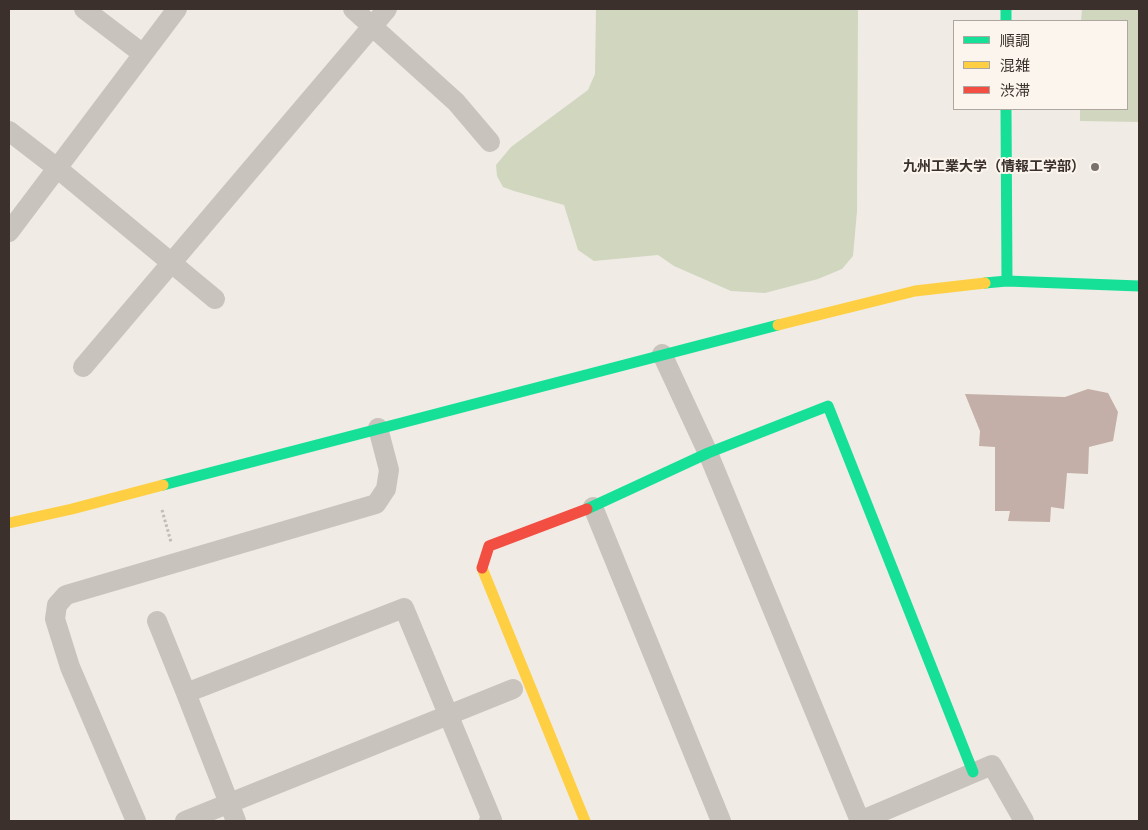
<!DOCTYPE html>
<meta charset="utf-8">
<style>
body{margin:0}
#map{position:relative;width:1148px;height:830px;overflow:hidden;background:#f0ebe5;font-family:"Public Sans","Noto Sans JP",sans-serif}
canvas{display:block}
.frame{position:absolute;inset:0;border:10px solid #3b302b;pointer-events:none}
.legend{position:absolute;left:953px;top:20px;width:175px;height:90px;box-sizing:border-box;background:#fbf5ee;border:1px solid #aea6a0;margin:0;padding:6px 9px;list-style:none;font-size:15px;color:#3b302b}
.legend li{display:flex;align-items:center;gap:10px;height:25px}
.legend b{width:25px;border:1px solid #aea6a0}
</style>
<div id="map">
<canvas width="1148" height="830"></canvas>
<div class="frame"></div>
<ul class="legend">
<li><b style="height:6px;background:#16e098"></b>順調</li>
<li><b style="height:6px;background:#ffcf43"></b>混雑</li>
<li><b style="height:6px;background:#f24e42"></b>渋滞</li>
</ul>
</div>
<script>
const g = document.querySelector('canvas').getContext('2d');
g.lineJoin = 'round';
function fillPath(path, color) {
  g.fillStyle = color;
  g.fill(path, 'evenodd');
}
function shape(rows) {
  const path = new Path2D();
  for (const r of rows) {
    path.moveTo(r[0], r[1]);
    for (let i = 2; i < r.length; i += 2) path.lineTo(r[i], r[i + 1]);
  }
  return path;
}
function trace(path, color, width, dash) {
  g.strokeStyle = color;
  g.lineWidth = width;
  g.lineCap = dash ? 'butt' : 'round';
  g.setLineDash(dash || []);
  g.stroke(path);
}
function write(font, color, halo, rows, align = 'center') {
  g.font = font + ' "Public Sans","Noto Sans JP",sans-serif';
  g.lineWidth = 4;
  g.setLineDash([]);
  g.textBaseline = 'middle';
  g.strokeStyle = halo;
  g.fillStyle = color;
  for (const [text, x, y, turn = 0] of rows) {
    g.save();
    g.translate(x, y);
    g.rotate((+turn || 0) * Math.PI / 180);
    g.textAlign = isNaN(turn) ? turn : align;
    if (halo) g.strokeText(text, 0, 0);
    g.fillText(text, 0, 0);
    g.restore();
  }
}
const green = shape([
 [596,9,858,9,857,211,853,256,842,269,818,279,765,293,731,291,674,266,658,255,594,261,578,250,564,205,514,191,503,187,497,176,496,165,511,147,588,90,595,74],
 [1082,9,1139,9,1139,122,1080,121,1080,109,1127,109,1127,21,1081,21]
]);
const building = shape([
 [1088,389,1108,393,1118,412,1113,441,1089,447,1088,474,1067,473,1064,509,1051,507,1050,522,1008,521,1010,511,995,511,995,447,979,446,980,431,965,394,1065,397]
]);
const path = shape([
 [162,510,171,542]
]);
const street = shape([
 [84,9,143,54],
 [353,9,456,102,490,142],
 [9,131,57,168,215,299],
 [9,232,177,9],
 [662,354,708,453,860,821],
 [83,367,387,9],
 [593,507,721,821],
 [157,621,186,693],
 [136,821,70,667,55,619,57,605,66,595,376,504,386,489,389,470,378,428],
 [185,821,513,689],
 [236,821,186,693,404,608,492,820,489,821],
 [860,821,992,765,1024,821]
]);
const fast = shape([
 [1006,9,1006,21],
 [1006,109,1007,281],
 [985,283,1007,281,1139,286],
 [163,485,778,325],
 [587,509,708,453,828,406,973,772]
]);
const slow = shape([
 [778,325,915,291,985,283],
 [9,523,72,509,163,485],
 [482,568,585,821]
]);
const jam = shape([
 [482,568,489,546,587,509]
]);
const markers = [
 [1095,167,5,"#7a716c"]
];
const poiNames = [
 ["九州工業大学（情報工学部）",1085,167]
];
fillPath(green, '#d1d6bf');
fillPath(building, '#c3afa7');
trace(path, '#c2bbb6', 3, [2.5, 2.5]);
trace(street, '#c9c3be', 20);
trace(fast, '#16e098', 11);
trace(slow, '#ffcf43', 11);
trace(jam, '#f24e42', 11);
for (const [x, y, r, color] of markers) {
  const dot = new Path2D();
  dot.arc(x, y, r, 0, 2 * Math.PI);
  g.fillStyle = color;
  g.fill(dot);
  trace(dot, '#fbf5ee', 2);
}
write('bold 14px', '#3b302b', '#fbf5ee', poiNames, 'right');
</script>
